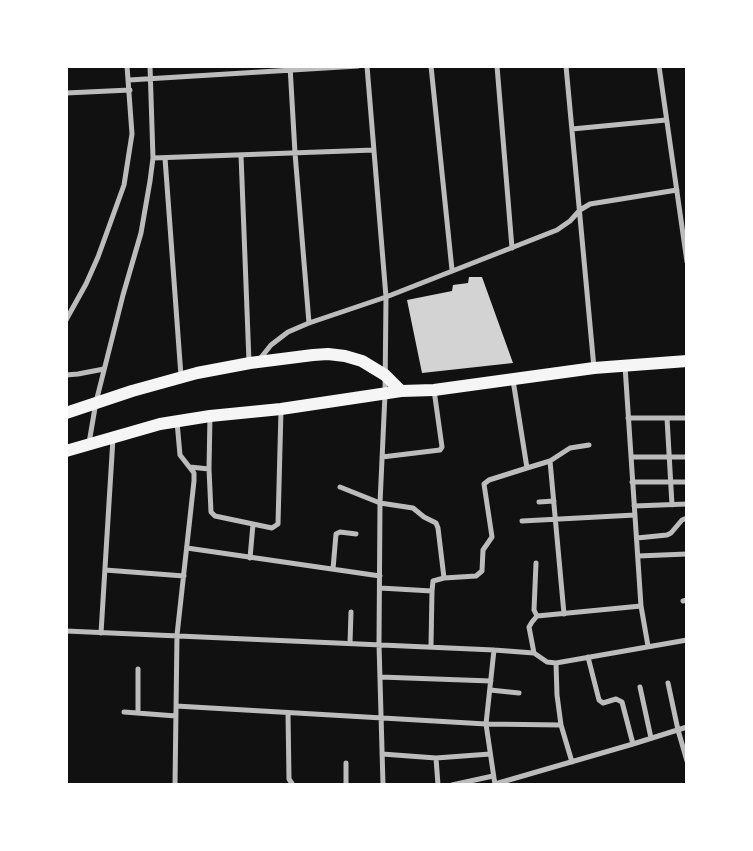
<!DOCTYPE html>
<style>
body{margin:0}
#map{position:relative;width:753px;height:851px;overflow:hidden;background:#111;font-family:Raleway,sans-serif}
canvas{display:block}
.frame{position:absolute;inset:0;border:68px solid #fff;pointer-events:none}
</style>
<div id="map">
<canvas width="753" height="851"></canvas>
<div class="frame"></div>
</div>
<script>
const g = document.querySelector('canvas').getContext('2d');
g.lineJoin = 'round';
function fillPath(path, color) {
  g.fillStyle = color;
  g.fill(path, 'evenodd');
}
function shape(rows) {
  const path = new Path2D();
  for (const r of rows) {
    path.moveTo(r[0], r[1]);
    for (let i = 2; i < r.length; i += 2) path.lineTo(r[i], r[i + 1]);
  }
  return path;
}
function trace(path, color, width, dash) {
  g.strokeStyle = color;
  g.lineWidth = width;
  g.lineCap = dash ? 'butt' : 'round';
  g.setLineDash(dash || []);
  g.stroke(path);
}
const building = shape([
 [469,277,482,277,513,363,422,373,407,300,452,291,453,285,468,283]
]);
const minor = shape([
 [290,66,295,153,309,323],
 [367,66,386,297,385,394,380,503,379,644,383,785],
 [431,66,452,270],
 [497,66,512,248],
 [566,66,594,368],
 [659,66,687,262],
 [129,80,358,66],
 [66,93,130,90],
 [572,129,666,120],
 [241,155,249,362],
 [153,158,374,150],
 [165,158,181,376],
 [66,320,86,284,98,257,124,185,132,134,127,66],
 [259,360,271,345,288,332,309,323,386,297,557,230,570,221,580,210,590,204,677,190],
 [625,366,641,606,648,646],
 [66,375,78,374,104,369],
 [210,416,209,469,211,512,215,516,272,528,278,524,281,410],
 [628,418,687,418],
 [667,418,672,505],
 [89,443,96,402,123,295,141,233,150,181,153,158,150,66],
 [382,457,440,450,442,447,434,390],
 [631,457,687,457],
 [550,461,564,614],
 [190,467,209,469],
 [527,468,550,461,570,448,589,445],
 [632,482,687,482],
 [340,487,380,503,413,508,424,517,436,523,438,528,444,578],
 [539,502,554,501],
 [634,506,687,504],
 [522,521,635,515],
 [637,538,667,535,671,533,682,520,687,518],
 [187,548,380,576],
 [638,556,687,554],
 [250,558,253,524],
 [536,563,534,610,537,616],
 [333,569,336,534,340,532,356,534],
 [105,570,184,576],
 [380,588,432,591],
 [683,601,687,600],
 [66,631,494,650,534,653,547,662,556,663,687,640],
 [101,633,113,438],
 [350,643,351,612],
 [431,646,432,591,433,581,444,578,476,576,482,571,483,550,492,537,484,484,489,480,527,468,513,380],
 [494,650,486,724,495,785],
 [534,653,529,627,532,622,537,616,641,606],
 [588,657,599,700,603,703,616,699,622,702,633,744],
 [556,663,557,695,561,725,572,762],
 [380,677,491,681],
 [668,683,678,730,687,761],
 [640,687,651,738],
 [490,690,519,693],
 [176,706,486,724,561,725],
 [124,712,176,716],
 [138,713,138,669],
 [288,713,289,779,293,785],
 [382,754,436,758,490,754],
 [436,758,438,785],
 [495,784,633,744,687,727],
 [175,785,177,635,194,481,194,473,180,455,177,422],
 [346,785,346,763],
 [452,785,493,776]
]);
const primary = shape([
 [66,413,132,391,197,373,250,363,313,355,328,354,345,356,362,361,385,375,401,391],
 [66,451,160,424,210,416,281,409,401,391,434,390,594,368,687,361]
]);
fillPath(building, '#d3d3d3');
trace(minor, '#bcbcbc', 5);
trace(primary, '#f5f5f5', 12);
</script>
